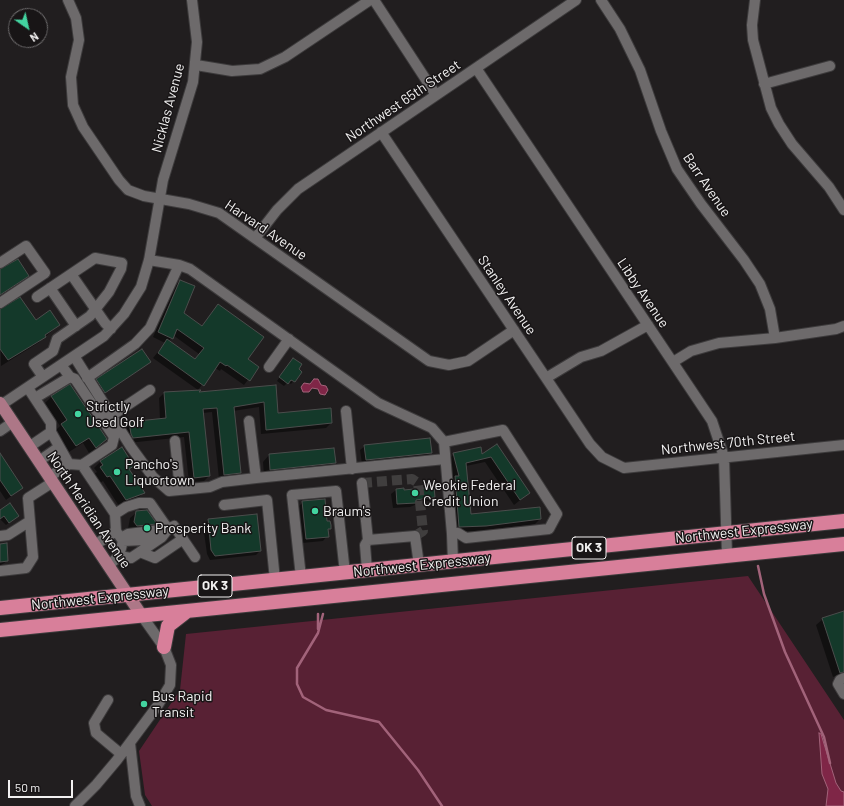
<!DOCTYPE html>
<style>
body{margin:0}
#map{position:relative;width:844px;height:806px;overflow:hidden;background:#211e1f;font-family:Barlow,sans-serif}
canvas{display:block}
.north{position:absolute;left:8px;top:8px;width:40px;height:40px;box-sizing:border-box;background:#181516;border:1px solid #6f6d6e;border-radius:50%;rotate:146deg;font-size:11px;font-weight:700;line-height:16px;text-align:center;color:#f2f1f1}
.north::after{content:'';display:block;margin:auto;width:14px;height:18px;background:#43d4a0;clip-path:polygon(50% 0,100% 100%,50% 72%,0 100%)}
.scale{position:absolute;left:8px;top:780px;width:65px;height:18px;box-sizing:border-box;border:2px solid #f2f1f1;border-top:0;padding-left:5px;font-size:12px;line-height:14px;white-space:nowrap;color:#f2f1f1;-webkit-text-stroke:3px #181516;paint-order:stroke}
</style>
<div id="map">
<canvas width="844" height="806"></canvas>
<div class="north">N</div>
<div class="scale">50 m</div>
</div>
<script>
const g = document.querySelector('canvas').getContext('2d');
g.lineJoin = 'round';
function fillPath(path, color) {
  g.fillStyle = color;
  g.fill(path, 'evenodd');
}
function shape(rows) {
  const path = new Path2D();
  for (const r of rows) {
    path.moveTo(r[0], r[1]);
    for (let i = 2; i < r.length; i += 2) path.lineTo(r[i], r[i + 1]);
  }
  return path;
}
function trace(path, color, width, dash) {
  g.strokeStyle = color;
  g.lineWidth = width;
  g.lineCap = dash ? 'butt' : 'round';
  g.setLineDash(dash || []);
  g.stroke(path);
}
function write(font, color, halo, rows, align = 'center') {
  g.font = font + ' Barlow,sans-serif';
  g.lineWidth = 3;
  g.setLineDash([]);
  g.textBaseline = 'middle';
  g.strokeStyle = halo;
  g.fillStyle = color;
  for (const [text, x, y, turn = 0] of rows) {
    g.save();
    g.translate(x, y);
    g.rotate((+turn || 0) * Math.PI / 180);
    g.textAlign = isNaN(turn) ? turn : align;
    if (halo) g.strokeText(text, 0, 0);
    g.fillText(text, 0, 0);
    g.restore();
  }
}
const green = shape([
 [748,576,844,720,844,806,152,806,145,795,139,751,180,690,186,634]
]);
const water = shape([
 [314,379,318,379,321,385,326,386,328,390,325,395,320,394,318,389,312,388,309,392,303,392,301,387,304,383,310,384,314,379],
 [819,733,821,734,836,783,841,791,844,792,844,806,826,806,828,789,822,774,819,733]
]);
const shadow = shape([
 [0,270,28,276,0,296],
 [180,281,183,313,202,326,218,305,247,359,258,367,244,385,221,369,220,371,215,368,198,390,153,358,165,343,153,337,175,286],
 [173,335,199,354,194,360,169,341],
 [0,310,36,322,59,325,38,343,1,366],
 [150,362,100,397,92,385,97,380],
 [290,362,301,372,291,384,288,382,284,386,277,381],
 [70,386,106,439,99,447,89,453,83,443,69,452,55,431,60,426,45,403,51,397],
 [275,386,277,414,331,423,326,428,261,434,259,407,233,411,240,473,235,478,219,479,212,412,203,413,209,476,204,481,189,482,184,437,128,443,124,428,130,423,160,420,159,398,164,393,197,393],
 [497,445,529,493,514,505,485,462,466,466,471,515,540,519,535,524,480,531,454,532,450,483,453,479,448,460,454,454,482,456],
 [365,446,431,453,426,458,362,464,360,450],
 [121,448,133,466,128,470,143,493,137,499,119,506,103,481,100,483,94,474,97,472,94,468,100,462],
 [0,455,22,488,6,500,0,491],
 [269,455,335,463,329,469,264,476,263,462],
 [403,489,403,491,434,496,429,501,422,502,410,507,393,508,391,494,396,490],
 [303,502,326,522,330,528,327,531,327,536,323,541,302,543,298,507],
 [0,511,18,516,6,525,0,519],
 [137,512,155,524,149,530,130,532,128,529,130,518],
 [256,515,260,551,256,555,210,560,207,554,203,525,208,520],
 [6,544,7,561,0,566,0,545],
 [844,612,844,672,833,677,816,625,823,619]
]);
const stream = shape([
 [758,566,764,594,785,652,824,737,830,763],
 [323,614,318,633,297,668,297,684,303,697,326,710,379,722,418,770,442,806],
 [318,629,318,614]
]);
const building = shape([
 [18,259,29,276,0,295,0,269,18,259],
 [180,280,195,286,184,313,202,326,218,304,264,337,248,359,259,367,250,381,227,365,226,366,220,362,204,386,158,353,167,339,195,359,204,348,177,329,173,339,158,332,180,280],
 [20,297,36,320,50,310,60,325,45,335,46,337,8,360,0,349,0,309,20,297],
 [142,349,151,362,105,393,96,379,142,349],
 [293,358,302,364,299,369,302,372,295,382,291,380,288,384,279,377,293,358],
 [70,384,107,439,96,448,89,438,76,446,61,424,67,420,51,396,70,384],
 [276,385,278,413,331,408,332,423,266,430,264,402,234,407,241,473,224,475,217,408,203,409,210,476,194,478,189,432,133,438,131,434,129,422,166,418,164,392,201,390,199,392,276,385],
 [430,438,432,453,366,460,364,445,430,438],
 [497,444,530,493,520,500,491,457,466,463,471,514,540,507,541,519,486,526,459,527,455,476,459,476,453,453,481,447,482,454,497,444],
 [122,447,134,466,129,469,145,493,126,500,110,476,107,477,100,467,103,465,100,461,122,447],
 [334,448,336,463,270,470,269,454,334,448],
 [0,453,23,488,11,496,0,480,0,453],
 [434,487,435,497,416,500,416,503,397,504,396,489,404,488,404,490,434,487],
 [325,499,327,521,330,521,331,525,331,529,328,529,329,537,306,539,302,501,325,499],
 [10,503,19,516,9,523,4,516,0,519,0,510,10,503],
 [147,510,157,524,137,526,134,522,136,511,147,510],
 [257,514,261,551,215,556,211,550,208,519,257,514],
 [7,543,8,561,0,562,0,544,7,543],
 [844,611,844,672,840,673,822,618,844,611]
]);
const minorTunnel = shape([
 [362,483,412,479,418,483,423,531,415,536]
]);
const minor = shape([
 [68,0,76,18,79,40,71,77,73,105,83,127,119,180,128,190,144,196,189,204,219,213,429,361,449,365,468,361,514,330],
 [374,0,436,95],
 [601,0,620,29,640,70,661,131,677,169,701,204,744,260,760,284,770,309,775,338],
 [755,0,752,25,753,40,771,108,779,124,792,144,829,187,844,210],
 [196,65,232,71,260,69,285,57,370,0],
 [476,68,712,421,724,457,727,555],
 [764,84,830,66],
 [381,132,546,378,590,444,602,457,624,468,844,445],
 [256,237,277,210,298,189,576,0],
 [149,260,179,265,190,269,378,403,432,428,444,442,452,534,453,562],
 [0,263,26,246,45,273,0,303],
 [71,274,105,323,111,329],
 [50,288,76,326],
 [37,297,95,258,122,263,121,269,109,292,90,316,57,339,53,351,34,364,43,377],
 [74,356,131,447,153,477,169,491,210,487,222,482,256,478,445,459],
 [673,362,691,351,719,343,775,338,836,329,844,326],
 [61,365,70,377,75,379,114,437,112,445,82,465],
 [269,367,289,339],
 [87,378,135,344,150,328,179,265],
 [546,378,581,357,601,351,648,325],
 [28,388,51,423,51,432,69,464,82,465,115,514,116,531,123,541,119,556,108,566],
 [35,398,70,377],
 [1,405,104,336,124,314,141,287,149,260,163,180,193,82,197,42,192,0],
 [346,411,352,469],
 [111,416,150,390],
 [249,421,256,478],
 [0,431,13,422],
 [175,441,180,490],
 [444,442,503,430,557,514,549,529,466,538,458,533,452,534],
 [29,447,51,432],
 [39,461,59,447],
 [49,477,69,464],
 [362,483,368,540,365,545,367,570],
 [224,505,267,500,275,580],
 [115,514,126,507,139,503,150,503,168,529],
 [0,536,8,535,30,521],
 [121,538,128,534,168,529],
 [368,540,415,536,419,565],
 [123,541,143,540,155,532],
 [95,545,116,531],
 [140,552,162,537,168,529,174,526,195,557],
 [119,556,131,558,140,552,155,558,183,539],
 [0,571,26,568,33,557,28,498,53,482],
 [301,577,292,495,336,491,345,573],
 [844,678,840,680,838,684,844,694],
 [108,700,94,723,96,733,121,754],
 [130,743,136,796,140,806],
 [75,806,96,785,117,760,158,705,170,685,171,665,164,647,142,616]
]);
const major = shape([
 [0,403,142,616]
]);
const highway = shape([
 [0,608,844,521],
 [0,630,844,544],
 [164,647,168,626,186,612]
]);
const markers = [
 [78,414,4,"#43d4a0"],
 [117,472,4,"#43d4a0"],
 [415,493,4,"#43d4a0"],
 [315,511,4,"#43d4a0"],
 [147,528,4,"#43d4a0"],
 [144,704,4,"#43d4a0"]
];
const shields = [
 [589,548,34],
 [215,586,34]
];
const shieldNames = [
 ["OK 3",589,548],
 ["OK 3",215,586]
];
const streetNames = [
 ["Northwest 65th Street",403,101,-34],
 ["Nicklas Avenue",168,108,-75],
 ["Barr Avenue",707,185,56],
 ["Harvard Avenue",266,230,34],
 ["Libby Avenue",643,293,56],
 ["Stanley Avenue",507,295,56],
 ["Northwest 70th Street",728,443,-6],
 ["North Meridian Avenue",89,510,56],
 ["Northwest Expressway",744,531,-6],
 ["Northwest Expressway",422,565,-6],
 ["Northwest Expressway",100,598,-6]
];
const poiNames = [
 ["Strictly",86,406],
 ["Used Golf",86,422],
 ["Pancho's",125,464],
 ["Liquortown",125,480],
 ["Weokie Federal",423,485],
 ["Credit Union",423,501],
 ["Braum's",323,511],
 ["Prosperity Bank",155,528],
 ["Bus Rapid",152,696],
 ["Transit",152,712]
];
fillPath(green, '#582134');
fillPath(water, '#7f2647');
trace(water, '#a2637a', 1);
fillPath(shadow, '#0007');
trace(stream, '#a2637a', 2.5);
fillPath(building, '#14392a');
trace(building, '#4b4d4c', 1);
trace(minorTunnel, '#403e3e', 10, [10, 5]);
trace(minor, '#3d3b3c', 12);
trace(major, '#3d3b3c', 14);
trace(highway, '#3d3b3c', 16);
trace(minor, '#6d6a6b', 10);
trace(major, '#ad7787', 12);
trace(highway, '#d87f9a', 14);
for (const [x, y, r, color] of markers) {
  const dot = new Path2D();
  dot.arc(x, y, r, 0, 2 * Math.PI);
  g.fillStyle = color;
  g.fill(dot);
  trace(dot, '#181516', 1.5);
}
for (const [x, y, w] of shields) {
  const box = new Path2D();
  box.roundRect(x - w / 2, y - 11, w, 22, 3);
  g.fillStyle = '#181516';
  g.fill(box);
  trace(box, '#f2f1f1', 1);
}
write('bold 13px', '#f2f1f1', null, shieldNames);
write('14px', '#f2f1f1', '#181516', streetNames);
write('14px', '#f2f1f1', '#181516', poiNames, 'left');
</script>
